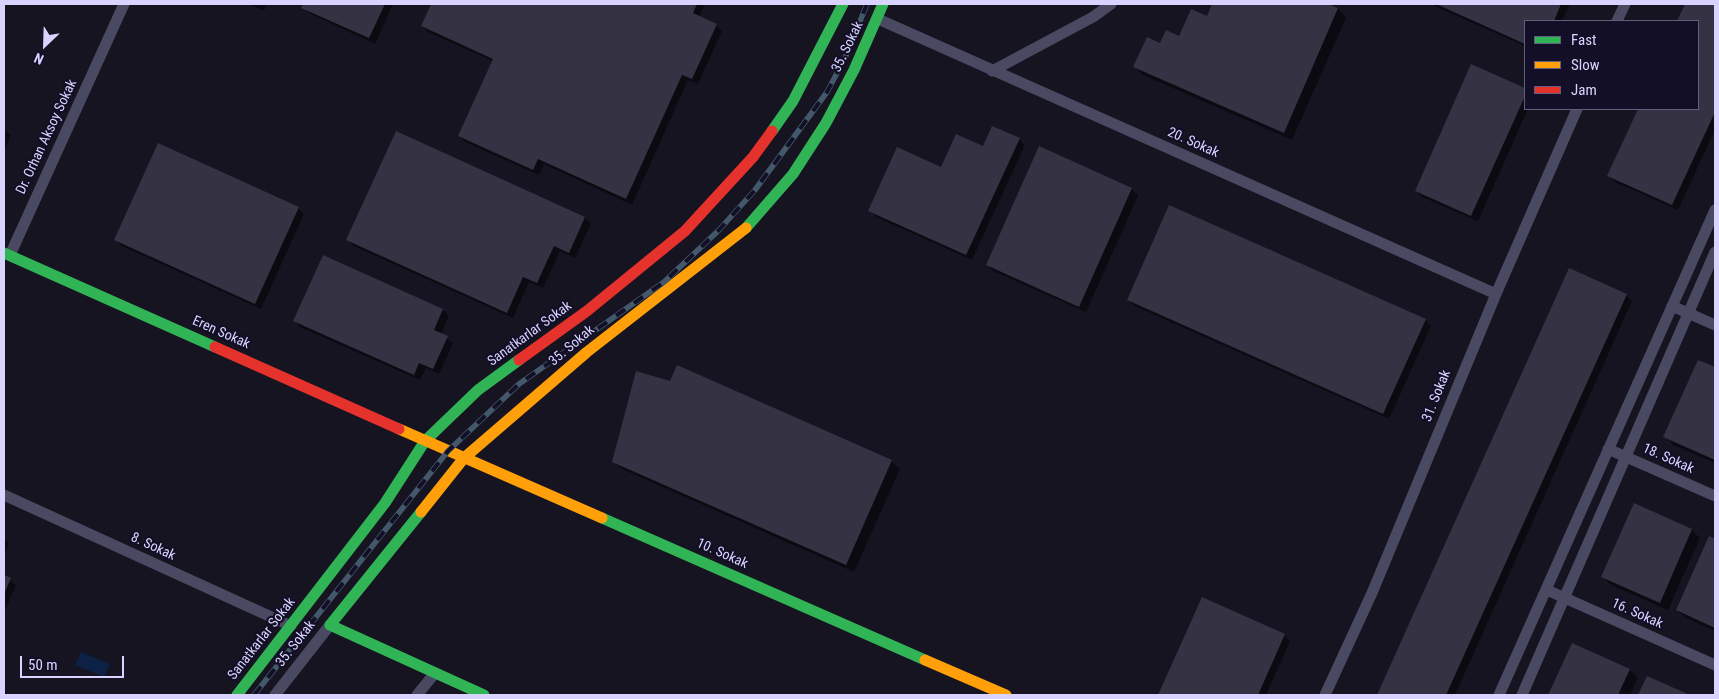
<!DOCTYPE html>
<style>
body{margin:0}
#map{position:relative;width:1719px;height:699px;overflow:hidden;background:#161421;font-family:"Roboto Condensed",sans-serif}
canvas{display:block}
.frame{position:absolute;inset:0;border:5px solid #d9d4ff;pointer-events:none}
.legend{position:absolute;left:1524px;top:20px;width:175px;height:90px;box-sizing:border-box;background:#130f26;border:1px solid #625e7d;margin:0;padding:6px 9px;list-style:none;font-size:15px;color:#d9d4ff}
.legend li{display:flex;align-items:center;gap:10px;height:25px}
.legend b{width:25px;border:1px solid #625e7d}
.north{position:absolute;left:20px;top:20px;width:50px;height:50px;-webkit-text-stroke:4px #130f26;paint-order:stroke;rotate:204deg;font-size:14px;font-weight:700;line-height:20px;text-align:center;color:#d9d4ff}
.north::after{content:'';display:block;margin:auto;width:18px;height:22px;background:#d9d4ff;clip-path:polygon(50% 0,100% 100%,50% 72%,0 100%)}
.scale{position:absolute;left:20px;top:656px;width:104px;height:22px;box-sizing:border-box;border:2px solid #d9d4ff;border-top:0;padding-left:6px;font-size:15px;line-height:18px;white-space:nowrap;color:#d9d4ff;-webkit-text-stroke:4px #130f26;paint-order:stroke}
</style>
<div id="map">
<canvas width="1719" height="699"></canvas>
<div class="frame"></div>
<ul class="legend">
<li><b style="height:6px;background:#30b455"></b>Fast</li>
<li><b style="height:6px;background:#ff9f0a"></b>Slow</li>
<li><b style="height:6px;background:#e5322d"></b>Jam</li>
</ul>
<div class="north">N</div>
<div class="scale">50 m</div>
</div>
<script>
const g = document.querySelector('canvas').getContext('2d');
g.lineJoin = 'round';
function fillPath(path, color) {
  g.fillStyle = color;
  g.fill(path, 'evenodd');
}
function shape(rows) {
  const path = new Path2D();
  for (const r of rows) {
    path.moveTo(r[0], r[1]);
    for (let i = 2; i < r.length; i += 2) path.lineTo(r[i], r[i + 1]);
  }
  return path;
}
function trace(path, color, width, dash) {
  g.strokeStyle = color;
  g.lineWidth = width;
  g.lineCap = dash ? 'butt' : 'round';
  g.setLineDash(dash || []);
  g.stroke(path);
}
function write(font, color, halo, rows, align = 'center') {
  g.font = font + ' "Roboto Condensed",sans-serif';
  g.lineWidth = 4.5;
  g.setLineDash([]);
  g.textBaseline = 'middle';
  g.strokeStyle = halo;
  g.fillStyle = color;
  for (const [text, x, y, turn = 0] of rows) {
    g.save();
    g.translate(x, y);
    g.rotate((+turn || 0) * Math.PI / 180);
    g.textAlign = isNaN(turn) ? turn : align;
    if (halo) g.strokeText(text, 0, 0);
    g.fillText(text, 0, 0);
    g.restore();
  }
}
const water = shape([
 [81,652,110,664,104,677,75,665]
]);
const shadow = shape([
 [249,4,267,4,264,11],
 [304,4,393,4,375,44,309,13,303,7],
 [432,4,705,4,699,17,716,25,722,31,698,84,688,80,632,205,544,164,539,175,465,142,459,136,493,61,428,32,422,26],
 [1213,4,1325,4,1338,9,1346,18,1292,140,1143,75,1135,67,1161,44,1180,38,1207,18],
 [1430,4,1570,4,1562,21,1525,21,1525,46],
 [1686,4,1715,4,1715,130,1678,210,1615,182,1609,176,1639,109,1698,109,1698,21,1679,21],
 [1472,66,1525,90,1525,109,1528,109,1478,221,1422,197,1416,191],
 [4,129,11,135,4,151],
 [1019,139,1025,145,972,260,876,217,870,210,942,169,984,148],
 [1039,148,1132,189,1138,196,1086,312,993,271,987,265],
 [298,208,304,214,261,309,122,246,116,240],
 [585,218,591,224,575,258,560,251,543,288,529,282,513,318,354,246,348,240],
 [323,256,443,310,449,316,441,334,453,343,439,374,426,368,420,380,300,327,294,320],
 [1570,270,1626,295,1632,301,1455,695,1379,695],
 [1128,300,1425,320,1431,326,1389,419,1135,306],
 [1698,361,1715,369,1715,463,1673,445,1665,436],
 [613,461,891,461,900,469,854,572,622,469],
 [1634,505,1692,530,1700,538,1668,610,1611,585,1603,577],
 [1709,538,1715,541,1715,631,1686,618,1677,610],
 [4,539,9,543,4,555],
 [4,576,16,585,4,613],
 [1203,598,1284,635,1290,641,1266,695,1160,695],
 [1572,644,1630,670,1638,678,1630,695,1550,695]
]);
const building = shape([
 [303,4,385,4,369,38,301,8],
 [431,4,697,4,693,13,717,24,692,79,682,75,626,199,538,159,533,170,458,136,493,59,421,26],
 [1212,4,1328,4,1338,8,1284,133,1133,67,1147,37,1160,43,1166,30,1179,36,1191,9,1207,16],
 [1436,4,1561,4,1554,21,1525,21,1525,44],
 [1685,4,1715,4,1715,112,1672,205,1607,176,1638,109,1698,109,1698,21,1677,21],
 [1471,64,1525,88,1525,96,1471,216,1415,191],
 [992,126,1020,138,966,255,868,211,897,147,941,167,956,134,983,146],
 [396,131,585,217,569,253,554,246,537,283,523,277,507,313,346,240],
 [158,143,299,207,255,304,114,240],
 [1039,146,1132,188,1079,307,986,265],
 [1169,205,1426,319,1383,414,1127,300],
 [323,255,443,309,434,330,448,336,433,369,419,363,414,375,293,321],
 [1569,268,1627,294,1446,695,1377,695],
 [1698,360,1715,367,1715,460,1663,437],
 [677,365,892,460,846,565,612,462,636,371,670,381],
 [1634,503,1692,529,1660,603,1601,577],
 [1709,536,1715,539,1715,628,1676,610],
 [4,575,11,578,4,594],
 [1202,597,1285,634,1258,695,1158,695],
 [1572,643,1630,669,1618,695,1548,695],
 [1647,676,1690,695,1638,695]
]);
const street = shape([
 [878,19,1496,294],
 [1617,21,1625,4],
 [992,71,1093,17,1111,4],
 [10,255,124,4],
 [1672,306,1715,325],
 [1608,449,1715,496],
 [4,495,291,626],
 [1547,590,1715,665],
 [275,695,330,625],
 [417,695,435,673],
 [1325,695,1372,593,1496,294,1577,109],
 [1499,695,1715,210],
 [1522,695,1715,252]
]);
const fast = shape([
 [772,131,793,101,843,4],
 [746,228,793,174,826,123,854,70,883,4],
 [4,253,215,347],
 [421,512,330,625,484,695],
 [602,518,925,660],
 [237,695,385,503,425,441,478,390,519,360]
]);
const slow = shape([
 [399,429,602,518],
 [421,512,464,458,587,352,746,228],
 [925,660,1006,695]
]);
const jam = shape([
 [215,347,399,429],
 [519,360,587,311,685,231,753,157,772,131]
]);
const rail = shape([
 [254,695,448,451,519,384,664,282,718,231,755,190,827,92,845,58,867,4]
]);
const streetNames = [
 ["35. Sokak",848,47,-64],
 ["Dr. Orhan Aksoy Sokak",47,137,-65],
 ["20. Sokak",1193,143,24],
 ["Eren Sokak",221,333,24],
 ["Sanatkarlar Sokak",530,334,-36],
 ["35. Sokak",572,346,-40],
 ["31. Sokak",1437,396,-68],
 ["18. Sokak",1668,459,24],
 ["8. Sokak",153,547,25],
 ["10. Sokak",722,554,24],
 ["16. Sokak",1637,614,24],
 ["Sanatkarlar Sokak",262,639,-52],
 ["35. Sokak",296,644,-52]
];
fillPath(water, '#0d2144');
fillPath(shadow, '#0007');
fillPath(building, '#343243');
trace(street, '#4a4962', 11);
trace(fast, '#30b455', 11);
trace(slow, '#ff9f0a', 11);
trace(jam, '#e5322d', 11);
trace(rail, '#43596b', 5.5);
trace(rail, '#130f26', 4, [11]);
write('14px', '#d9d4ff', '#130f26', streetNames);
</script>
